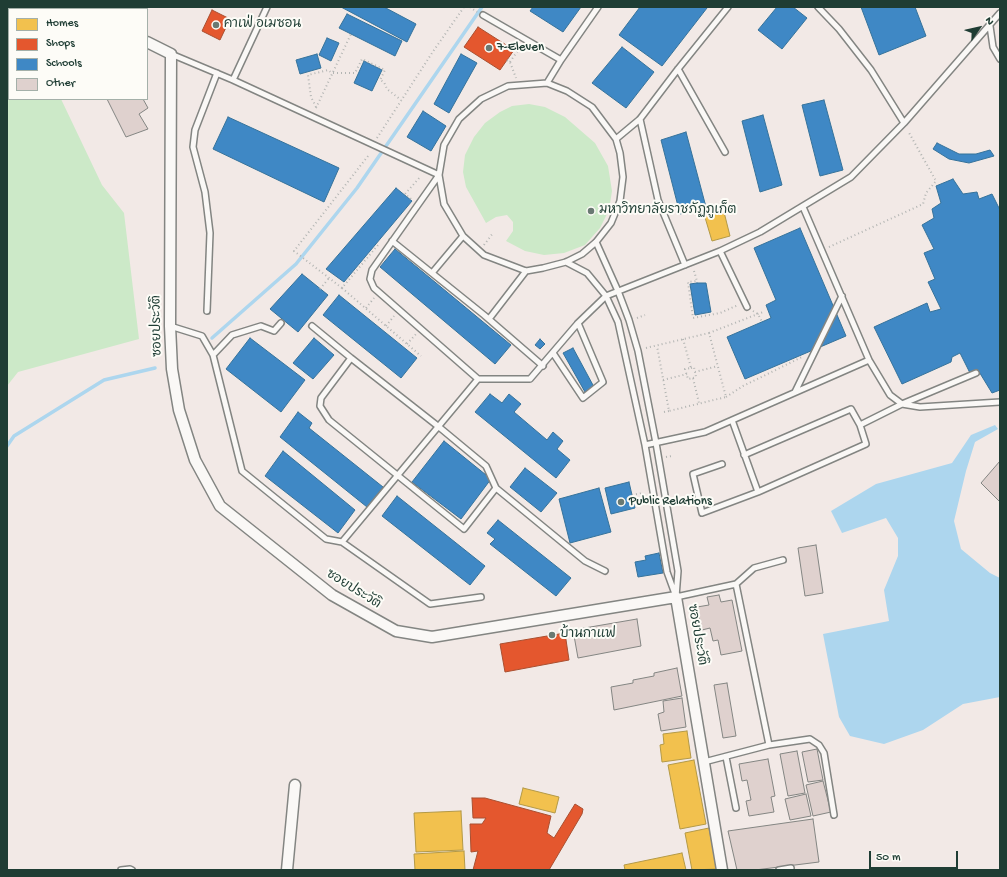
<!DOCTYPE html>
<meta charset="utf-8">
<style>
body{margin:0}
#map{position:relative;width:1007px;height:877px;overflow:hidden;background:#f2e9e6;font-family:"Gochi Hand",sans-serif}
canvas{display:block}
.frame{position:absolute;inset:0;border:8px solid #1f3d34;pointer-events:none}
.legend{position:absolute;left:8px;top:8px;width:140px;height:92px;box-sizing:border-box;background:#fdfcf7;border:1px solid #a4b0a9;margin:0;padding:5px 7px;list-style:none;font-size:12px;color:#1f3d34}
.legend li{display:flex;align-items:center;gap:8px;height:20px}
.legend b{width:20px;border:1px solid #a4b0a9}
.north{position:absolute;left:959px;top:8px;width:40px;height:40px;-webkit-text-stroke:3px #fdfcf7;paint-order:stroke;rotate:56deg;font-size:11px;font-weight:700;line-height:16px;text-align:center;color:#1f3d34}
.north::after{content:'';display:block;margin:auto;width:14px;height:18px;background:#1f3d34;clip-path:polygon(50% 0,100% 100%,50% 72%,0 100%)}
.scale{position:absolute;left:869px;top:851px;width:89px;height:18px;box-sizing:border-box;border:2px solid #1f3d34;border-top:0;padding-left:5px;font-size:12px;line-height:14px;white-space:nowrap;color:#1f3d34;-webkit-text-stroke:3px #fdfcf7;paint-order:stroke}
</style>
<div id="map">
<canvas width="1007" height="877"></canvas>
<div class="frame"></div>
<ul class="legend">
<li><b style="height:11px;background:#f2c14e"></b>Homes</li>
<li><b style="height:11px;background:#e4572e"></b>Shops</li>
<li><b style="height:11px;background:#3f88c5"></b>Schools</li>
<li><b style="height:11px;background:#dfd1ce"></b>Other</li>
</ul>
<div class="north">N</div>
<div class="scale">50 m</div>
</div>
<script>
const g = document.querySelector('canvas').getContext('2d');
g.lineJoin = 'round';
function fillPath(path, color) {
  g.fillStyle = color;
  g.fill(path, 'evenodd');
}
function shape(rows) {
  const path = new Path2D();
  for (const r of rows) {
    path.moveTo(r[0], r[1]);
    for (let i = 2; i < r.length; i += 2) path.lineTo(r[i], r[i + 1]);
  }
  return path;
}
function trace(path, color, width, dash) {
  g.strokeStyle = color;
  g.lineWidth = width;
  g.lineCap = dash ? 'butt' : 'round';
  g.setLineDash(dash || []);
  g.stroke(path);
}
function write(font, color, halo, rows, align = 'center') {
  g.font = font + ' "Gochi Hand","Playpen Sans Thai",sans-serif';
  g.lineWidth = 4;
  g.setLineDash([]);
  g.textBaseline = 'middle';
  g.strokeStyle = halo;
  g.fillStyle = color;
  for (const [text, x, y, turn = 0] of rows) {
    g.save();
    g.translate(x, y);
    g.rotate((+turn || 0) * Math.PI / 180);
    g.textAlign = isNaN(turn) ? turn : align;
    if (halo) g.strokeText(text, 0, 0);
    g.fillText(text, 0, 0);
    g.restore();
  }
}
const green = shape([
 [7,44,9,45,9,99,61,99,102,185,124,213,139,339,18,372,7,386],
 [529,104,545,107,565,117,595,143,608,166,612,191,609,210,600,228,585,245,564,253,544,255,525,251,506,241,513,231,513,222,507,215,496,217,486,223,466,187,463,172,465,155,474,137,485,123,500,112,512,106]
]);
const water = shape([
 [995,425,998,429,975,442,966,471,954,521,961,549,990,573,1000,578,1000,697,963,704,923,730,884,744,850,736,839,717,823,634,889,621,884,590,898,556,898,538,886,518,842,533,831,511,876,484,952,463,971,435]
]);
const homes = shape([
 [723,208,730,236,712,241,704,214,723,208],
 [687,731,691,758,662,762,660,745,664,744,663,734,687,731],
 [694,760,706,824,680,829,668,765,694,760],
 [523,788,559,797,555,813,519,804,523,788],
 [461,811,463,850,416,852,414,813,461,811],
 [709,828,717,869,692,870,685,833,709,828],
 [464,851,465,870,415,870,414,854,464,851],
 [682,853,686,870,625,870,624,865,682,853]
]);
const shops = shape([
 [7,7,53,7,54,9,9,9,9,34,7,34,7,7],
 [212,10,230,19,220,40,202,31,212,10],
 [478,27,514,50,500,70,464,47,478,27],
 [565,633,569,660,505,672,500,644,565,633],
 [472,798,485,798,551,816,547,833,554,838,575,804,583,809,582,814,549,870,473,870,478,851,471,852,470,824,482,824,486,818,473,818,472,798]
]);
const schools = shape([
 [341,7,384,7,416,24,407,42,341,7],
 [533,7,581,7,563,32,530,11,533,7],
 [640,7,706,7,707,8,662,66,619,35,640,7],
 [777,7,793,7,807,18,782,49,758,30,777,7],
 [861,7,915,7,926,36,879,55,861,7],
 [347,14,402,41,395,56,339,28,347,14],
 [327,38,339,43,331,61,319,55,327,38],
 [622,47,654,72,626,108,592,83,622,47],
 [317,54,321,68,300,74,296,60,317,54],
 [461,54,477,63,449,113,434,104,461,54],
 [364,61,382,70,372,91,354,83,364,61],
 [824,100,843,170,820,176,802,105,824,100],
 [423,111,446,126,431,151,407,137,423,111],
 [763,115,782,185,760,192,742,121,763,115],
 [228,117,339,168,324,202,213,149,228,117],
 [686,132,706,207,680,214,661,140,686,132],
 [937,143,959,154,976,154,990,150,994,156,969,163,949,159,933,149,937,143],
 [953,179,963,194,977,192,979,199,992,194,1000,210,1000,390,992,393,978,370,970,373,960,353,952,357,951,362,902,384,874,327,927,303,930,312,941,309,928,282,935,279,924,253,934,249,922,225,934,218,932,209,941,203,936,186,953,179],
 [396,188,412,201,344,282,326,269,396,188],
 [800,228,846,336,745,379,727,337,771,318,766,305,776,300,754,248,800,228],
 [395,249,511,345,495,364,380,267,395,249],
 [302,274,328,295,298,332,270,309,302,274],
 [697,283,706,283,711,312,695,315,690,284,697,283],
 [339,295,417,358,401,378,323,315,339,295],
 [250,338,305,380,281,412,226,369,250,338],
 [314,338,334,355,313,379,293,363,314,338],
 [540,339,545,344,540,349,535,345,540,339],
 [573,348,594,387,585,392,563,353,573,348],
 [490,394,502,403,509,394,521,404,514,412,547,440,553,432,563,441,557,449,570,460,556,478,475,412,490,394],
 [298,412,312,423,309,428,383,487,367,507,280,437,298,412],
 [444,441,491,479,461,519,412,482,444,441],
 [283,451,355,510,338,533,265,476,283,451],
 [525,468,557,493,541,512,510,487,525,468],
 [629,482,635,508,611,514,605,488,629,482],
 [599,488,611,532,570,543,559,499,599,488],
 [397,496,485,566,470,585,382,516,397,496],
 [498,520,571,578,556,596,490,544,495,539,487,533,498,520],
 [659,553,663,573,638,577,635,562,646,560,645,556,659,553]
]);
const stream = shape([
 [212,338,296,264,357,188,482,7],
 [7,446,14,436,104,380,155,368]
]);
const building = shape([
 [107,99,143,99,148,108,139,114,148,129,126,137,107,99],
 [1000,461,1000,502,981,483,1000,461],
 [816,545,823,593,805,596,798,548,816,545],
 [719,595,721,602,732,600,742,651,721,655,718,640,713,641,710,628,702,630,697,607,709,605,707,597,719,595],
 [637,619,641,646,578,658,573,630,637,619],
 [677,668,682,696,614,710,611,687,633,683,633,680,654,676,654,673,677,668],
 [727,683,736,736,723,738,714,685,727,683],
 [682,698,686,727,661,731,658,714,664,712,663,701,682,698],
 [817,749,823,780,808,782,802,752,817,749],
 [797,751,805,793,788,796,780,754,797,751],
 [768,759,775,796,771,797,774,812,749,816,746,801,751,800,747,780,742,781,739,764,768,759],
 [823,781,831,812,813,816,806,785,823,781],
 [806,794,811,816,790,820,785,799,806,794],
 [813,819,819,862,755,870,737,870,728,831,813,819]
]);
const path = shape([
 [470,7,477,12],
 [507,60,510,62,516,78],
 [510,62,521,46],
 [316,107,311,97,308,75,328,70,332,73,355,73,362,59,385,70,380,80,384,82,387,89,401,100],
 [316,108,351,34],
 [377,138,432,53,464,7],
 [368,156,294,251,342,288,378,245],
 [411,199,405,194,421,176],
 [484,245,493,233],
 [829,247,923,204,926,193,936,181,908,131],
 [694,271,697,281,688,282,693,318,720,313,738,305],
 [342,288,421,356],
 [320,289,329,278],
 [366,308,374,298],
 [753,311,758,314,762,322],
 [637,318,645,315],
 [386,326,394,316],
 [709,333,763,312],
 [683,339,691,368,685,369,688,379,693,378,699,403],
 [407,344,416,334],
 [646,348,709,333,726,397,669,411,657,346],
 [691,368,694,367,695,372,718,366],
 [693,378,696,377,695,372],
 [663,380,687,374],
 [726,397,743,386,802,357],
 [664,412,669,411],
 [666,457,672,456],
 [632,495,643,493]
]);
const service = shape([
 [818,7,839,29,871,70,904,123],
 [483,15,561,60],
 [990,26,993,47,1000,59],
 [171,54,233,80,439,175],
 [678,69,725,152],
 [233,80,267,7],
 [547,83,561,60,598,7],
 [640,119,658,200,685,265],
 [616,139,640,119,678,69,728,7],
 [439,175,444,204,463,236,484,255,526,271,543,268,566,262,582,254,596,242,611,223,620,201,623,177,620,153,616,139,592,107,567,91,547,83,508,86,481,99,459,119,444,145,439,175,372,270,370,279,374,288,478,379,530,379,578,323,606,296,720,251,760,232,851,177,904,123,1000,13],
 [803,207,869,360,890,395,902,404,920,407,1000,402],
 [392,241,484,315,543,366],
 [596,242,618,291,629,320,638,351,656,443,678,571,676,597],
 [720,251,747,307],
 [566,262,587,273,606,296,618,322,645,445,667,572,675,594],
 [432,273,463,236],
 [207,311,210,233,205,192,193,147,195,130,217,73],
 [489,319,526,271],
 [170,326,202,336,213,355,242,471,326,539,342,542,430,604,481,597],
 [312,326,351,358,439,427,486,466,496,488,464,529,329,420,320,406,321,398,351,358],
 [553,353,583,398,603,382,578,323],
 [213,355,232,335,261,326,274,331,281,323],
 [795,392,842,296],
 [732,420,758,492],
 [645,445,705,432,869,360],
 [744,455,851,409,860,425],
 [722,464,693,474,702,513,758,492,866,444,860,425,902,404,976,373],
 [496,488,585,561,605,571],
 [342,542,478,379],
 [736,584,769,745],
 [676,597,736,584,754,568,783,560],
 [726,757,736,808],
 [704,762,769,745,810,739,819,745,824,753,834,815],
 [121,870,130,869,132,870],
 [779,870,791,868]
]);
const minor = shape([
 [78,7,82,9],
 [147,42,171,54,170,326,172,369,179,410,195,460,220,506,332,595,396,631,432,637,676,597,722,870],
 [287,870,295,785]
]);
const markers = [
 [216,25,4,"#697972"],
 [489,48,4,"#697972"],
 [591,211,4,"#697972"],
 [621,502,4,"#697972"],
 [552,635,4,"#697972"]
];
const poiNames = [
 ["คาเฟ่ อเมซอน",224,25],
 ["7-Eleven",497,48],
 ["มหาวิทยาลัยราชภัฏภูเก็ต",599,211],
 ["Public Relations",629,502],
 ["บ้านกาแฟ",560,635]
];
const streetNames = [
 ["ซอยประวัติ",158,326,-91],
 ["ซอยประวัติ",353,590,32],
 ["ซอยประวัติ",696,635,80]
];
fillPath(green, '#cce9c8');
fillPath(water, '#add6ee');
fillPath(homes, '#f2c14e');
trace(homes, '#b39946', 1);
fillPath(shops, '#e4572e');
trace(shops, '#a94f30', 1);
fillPath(schools, '#3f88c5');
trace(schools, '#35729a', 1);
trace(stream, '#add6ee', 3.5);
fillPath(building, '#dfd1ce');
trace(building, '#838582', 1);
trace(service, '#838582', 8);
trace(minor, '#838582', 13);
trace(path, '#b3b5b3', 2, [1, 3]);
trace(service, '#faf8f6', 5);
trace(minor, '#faf8f6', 10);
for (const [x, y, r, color] of markers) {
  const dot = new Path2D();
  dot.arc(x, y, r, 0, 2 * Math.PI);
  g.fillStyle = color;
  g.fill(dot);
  trace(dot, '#fdfcf7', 1.5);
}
write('13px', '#1f3d34', '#fdfcf7', poiNames, 'left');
write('13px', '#1f3d34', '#fdfcf7', streetNames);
</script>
